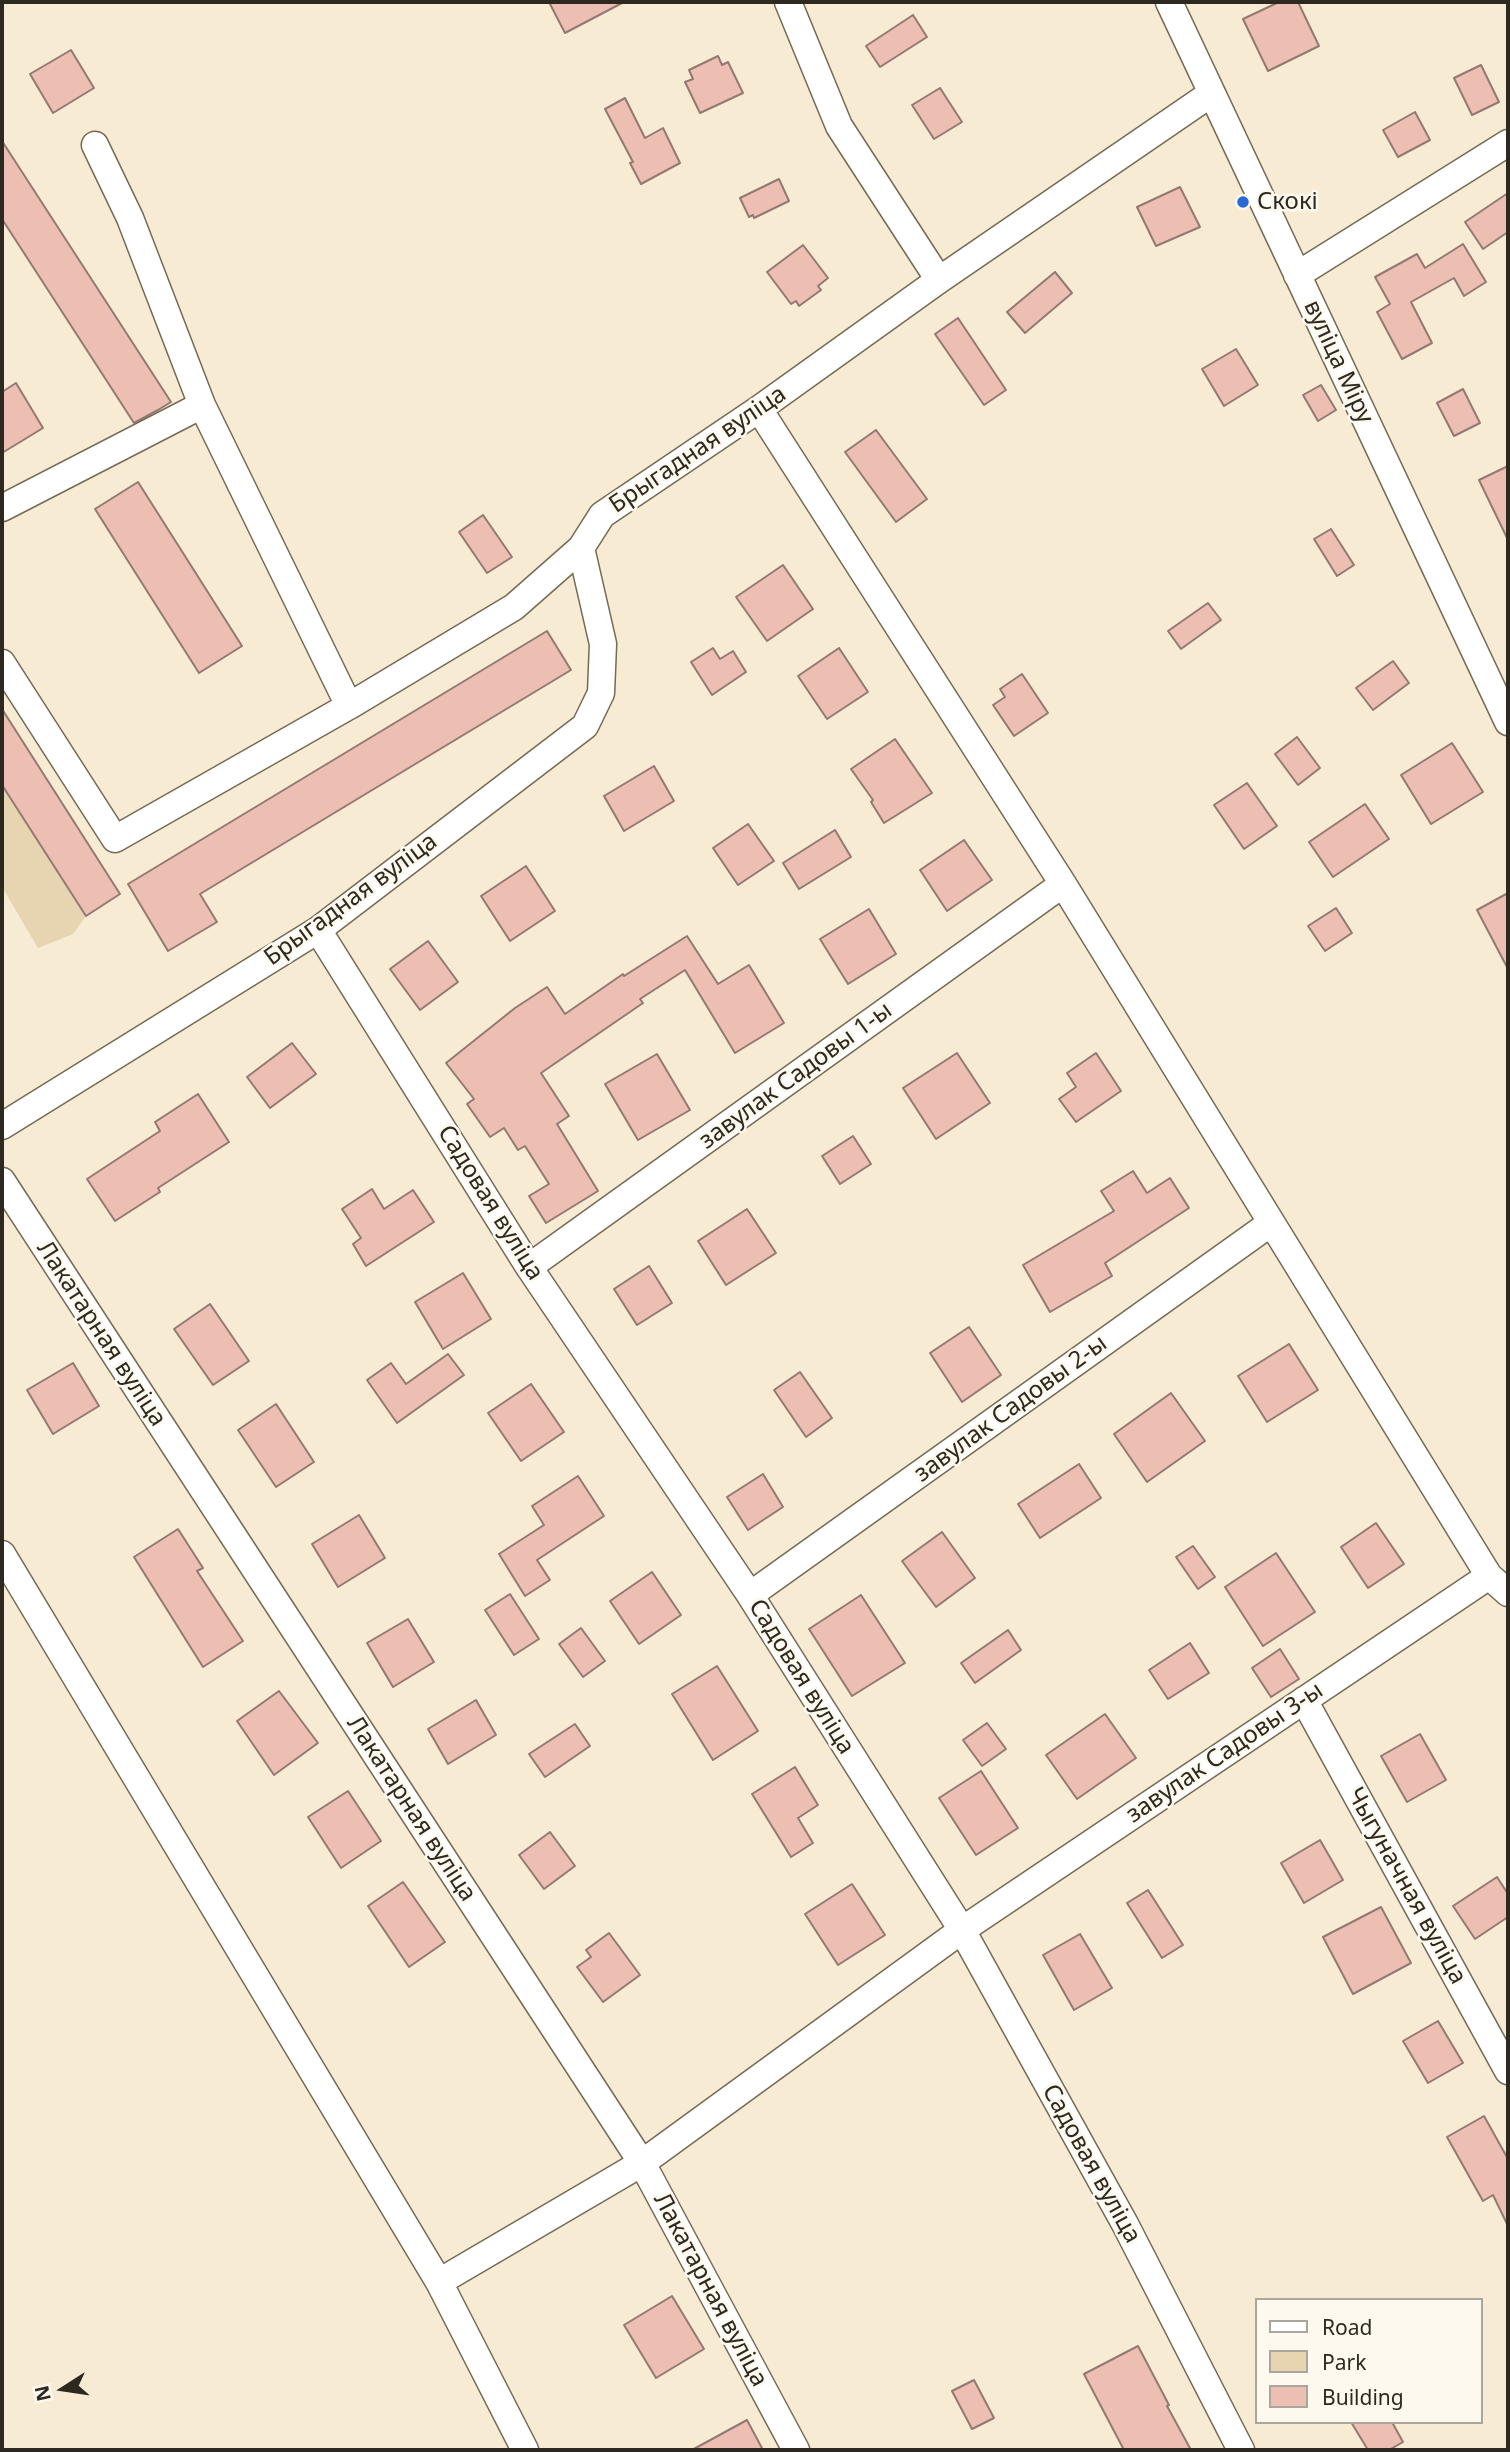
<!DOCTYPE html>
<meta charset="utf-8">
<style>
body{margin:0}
#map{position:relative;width:1510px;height:2452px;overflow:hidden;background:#f7ebd3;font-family:"Noto Sans",sans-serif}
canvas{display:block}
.frame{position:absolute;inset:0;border:4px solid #2d2920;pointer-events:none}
.legend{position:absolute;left:1255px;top:2298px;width:228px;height:126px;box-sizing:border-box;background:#fef9ef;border:2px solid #aaa69c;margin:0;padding:9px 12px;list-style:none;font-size:21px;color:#2d2920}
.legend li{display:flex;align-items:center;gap:14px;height:35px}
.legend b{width:35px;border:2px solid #aaa69c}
.north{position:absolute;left:28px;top:2354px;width:70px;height:70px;-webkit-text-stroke:5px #fef9ef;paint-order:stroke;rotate:258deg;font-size:19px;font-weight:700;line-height:28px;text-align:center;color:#2d2920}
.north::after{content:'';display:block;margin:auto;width:24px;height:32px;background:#2d2920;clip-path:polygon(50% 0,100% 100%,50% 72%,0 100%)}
</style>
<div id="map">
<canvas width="1510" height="2452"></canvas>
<div class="frame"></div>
<ul class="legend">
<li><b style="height:9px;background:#fff"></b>Road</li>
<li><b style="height:19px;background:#e7d5b1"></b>Park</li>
<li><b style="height:19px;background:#edbfb3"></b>Building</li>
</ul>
<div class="north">N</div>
</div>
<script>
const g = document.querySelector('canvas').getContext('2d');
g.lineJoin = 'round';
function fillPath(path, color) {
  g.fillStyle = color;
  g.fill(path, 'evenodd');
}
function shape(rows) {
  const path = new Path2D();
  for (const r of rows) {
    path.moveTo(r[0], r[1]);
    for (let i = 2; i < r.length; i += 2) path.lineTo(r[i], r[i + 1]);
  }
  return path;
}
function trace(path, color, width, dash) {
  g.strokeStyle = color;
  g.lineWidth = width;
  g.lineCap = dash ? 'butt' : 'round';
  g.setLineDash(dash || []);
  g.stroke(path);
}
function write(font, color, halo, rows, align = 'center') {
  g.font = font + ' "Noto Sans",sans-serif';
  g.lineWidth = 5;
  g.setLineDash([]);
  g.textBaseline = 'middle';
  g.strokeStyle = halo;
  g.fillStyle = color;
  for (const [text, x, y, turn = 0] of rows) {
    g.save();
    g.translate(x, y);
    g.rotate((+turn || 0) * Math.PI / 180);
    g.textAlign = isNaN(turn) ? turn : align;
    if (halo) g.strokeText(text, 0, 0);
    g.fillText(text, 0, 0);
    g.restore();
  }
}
const green = shape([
 [2,785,86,916,73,934,38,948,2,887]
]);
const building = shape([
 [549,2,624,2,565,33,549,2],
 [1279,2,1298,2,1319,46,1268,71,1243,19,1279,2],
 [913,15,927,37,880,67,866,46,913,15],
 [71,50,94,88,53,113,30,74,71,50],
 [718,56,722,65,728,62,743,93,700,113,685,82,693,79,689,70,718,56],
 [1481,65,1499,102,1472,115,1454,78,1481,65],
 [940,88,962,122,934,139,912,105,940,88],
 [625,98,645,138,663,128,680,163,641,184,630,163,633,162,605,109,625,98],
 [1415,112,1430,140,1398,157,1383,130,1415,112],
 [2,141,171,402,158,410,134,423,2,219,2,141],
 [779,179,789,201,754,218,753,215,749,217,740,198,779,179],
 [1180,187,1200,227,1156,246,1137,207,1180,187],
 [1508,193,1508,232,1483,249,1465,222,1508,193],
 [1463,244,1486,282,1464,296,1454,278,1411,302,1432,343,1402,359,1377,312,1390,304,1375,277,1417,254,1425,268,1463,244],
 [803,245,828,278,818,286,821,290,799,306,796,301,791,304,767,272,803,245],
 [1055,272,1072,293,1025,333,1007,312,1055,272],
 [958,318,1006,390,984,405,935,334,958,318],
 [1236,349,1258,385,1224,406,1202,369,1236,349],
 [16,383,43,428,2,453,2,392,16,383],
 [1321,385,1336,410,1318,421,1303,395,1321,385],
 [1463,389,1480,423,1454,436,1437,403,1463,389],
 [876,430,927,499,896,522,845,452,876,430],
 [1508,466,1508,540,1479,480,1508,466],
 [138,482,242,646,199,673,95,509,138,482],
 [483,515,512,557,487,573,459,532,483,515],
 [1331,529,1354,565,1337,576,1314,539,1331,529],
 [783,565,813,609,767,641,736,597,783,565],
 [1208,603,1221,620,1181,649,1168,631,1208,603],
 [547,631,571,670,200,894,217,922,168,951,128,884,547,631],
 [713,648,720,659,733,651,746,672,712,695,691,662,713,648],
 [839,648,868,692,827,719,798,676,839,648],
 [1393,661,1409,683,1373,710,1356,688,1393,661],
 [1022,674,1048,713,1014,736,993,705,1005,697,1000,689,1022,674],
 [2,709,120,894,86,916,2,785,2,709],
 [1297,737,1320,768,1298,785,1275,754,1297,737],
 [895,739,932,793,884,823,871,802,873,800,851,769,895,739],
 [1452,743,1483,792,1431,824,1401,775,1452,743],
 [654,766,674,801,624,831,604,796,654,766],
 [1247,783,1277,826,1244,849,1214,805,1247,783],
 [1365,804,1389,839,1333,877,1309,842,1365,804],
 [748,824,774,861,738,885,713,848,748,824],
 [835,830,851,857,799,889,783,863,835,830],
 [964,840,992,880,947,911,920,870,964,840],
 [526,866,555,911,510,941,481,896,526,866],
 [1508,893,1508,969,1477,910,1508,893],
 [1336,908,1352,933,1325,951,1308,926,1336,908],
 [869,909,896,954,848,984,820,939,869,909],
 [687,936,718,984,749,965,784,1023,735,1053,685,970,640,999,643,1003,541,1073,569,1116,557,1124,598,1191,546,1223,529,1196,549,1184,525,1146,518,1150,504,1128,490,1137,467,1104,474,1099,446,1063,515,1008,547,987,565,1014,623,974,624,976,687,936],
 [428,941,458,982,420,1010,390,969,428,941],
 [292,1043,316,1074,270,1108,247,1077,292,1043],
 [957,1053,990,1103,936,1139,903,1088,957,1053],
 [1096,1053,1121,1091,1076,1122,1059,1099,1076,1087,1067,1073,1096,1053],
 [657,1054,690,1110,638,1140,605,1084,657,1054],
 [198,1094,229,1142,158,1188,160,1192,115,1221,87,1179,160,1131,155,1122,198,1094],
 [853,1136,871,1164,840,1184,822,1156,853,1136],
 [1133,1171,1147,1193,1170,1178,1189,1208,1105,1263,1112,1276,1050,1312,1023,1265,1114,1211,1101,1191,1133,1171],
 [372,1189,384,1209,413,1190,434,1222,366,1266,353,1244,361,1238,342,1209,372,1189],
 [747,1209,776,1253,726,1285,698,1241,747,1209],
 [649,1266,672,1303,637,1325,614,1289,649,1266],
 [463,1273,491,1319,443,1349,415,1302,463,1273],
 [210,1304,249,1361,213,1385,174,1329,210,1304],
 [969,1327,1001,1375,962,1402,930,1353,969,1327],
 [1289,1344,1318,1390,1267,1422,1238,1376,1289,1344],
 [448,1354,464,1375,397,1423,367,1380,391,1363,406,1384,448,1354],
 [73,1363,99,1406,53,1434,27,1390,73,1363],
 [800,1372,832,1418,806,1437,774,1390,800,1372],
 [531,1384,564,1432,521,1461,488,1413,531,1384],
 [1171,1393,1205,1441,1147,1482,1114,1434,1171,1393],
 [276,1404,314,1462,276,1487,238,1430,276,1404],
 [1079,1464,1101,1498,1040,1538,1018,1504,1079,1464],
 [763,1474,783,1507,748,1530,727,1497,763,1474],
 [578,1476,604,1516,537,1560,550,1580,525,1596,499,1554,544,1525,532,1506,578,1476],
 [359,1515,385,1558,338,1587,312,1544,359,1515],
 [1376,1523,1404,1564,1368,1588,1341,1547,1376,1523],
 [178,1529,203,1568,197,1571,243,1641,203,1667,134,1557,178,1529],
 [942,1532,975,1578,936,1607,902,1561,942,1532],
 [1193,1546,1215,1577,1198,1589,1176,1557,1193,1546],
 [1276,1553,1315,1612,1263,1646,1225,1587,1276,1553],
 [652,1572,681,1615,639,1644,610,1601,652,1572],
 [510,1594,539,1639,514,1655,485,1610,510,1594],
 [861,1595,905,1663,852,1696,809,1629,861,1595],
 [408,1619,434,1662,393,1687,367,1643,408,1619],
 [581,1628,605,1661,583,1677,559,1644,581,1628],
 [1008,1630,1021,1650,975,1683,961,1663,1008,1630],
 [1190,1643,1209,1673,1168,1699,1149,1670,1190,1643],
 [1280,1649,1299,1679,1271,1697,1252,1668,1280,1649],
 [717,1666,758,1731,713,1760,672,1694,717,1666],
 [279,1691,318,1743,274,1775,237,1721,279,1691],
 [476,1700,496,1735,448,1764,428,1729,476,1700],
 [1105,1714,1136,1758,1077,1799,1046,1755,1105,1714],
 [987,1723,1006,1749,982,1766,963,1740,987,1723],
 [575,1724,590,1746,545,1777,529,1754,575,1724],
 [1420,1734,1446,1780,1407,1802,1381,1756,1420,1734],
 [795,1767,818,1805,798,1818,813,1843,791,1857,752,1794,795,1767],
 [981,1771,1018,1828,976,1855,939,1798,981,1771],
 [348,1791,381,1841,341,1868,308,1817,348,1791],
 [550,1832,575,1866,544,1889,519,1855,550,1832],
 [1320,1840,1343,1880,1304,1903,1281,1863,1320,1840],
 [1497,1877,1508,1894,1508,1917,1475,1939,1453,1906,1497,1877],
 [403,1882,445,1942,409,1967,368,1906,403,1882],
 [852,1884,885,1935,838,1965,805,1914,852,1884],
 [1148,1890,1183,1945,1162,1958,1127,1903,1148,1890],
 [1381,1907,1411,1963,1353,1994,1323,1937,1381,1907],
 [609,1933,640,1975,603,2002,577,1967,591,1957,586,1950,609,1933],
 [1080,1934,1112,1988,1074,2010,1043,1955,1080,1934],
 [1438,2021,1463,2063,1428,2083,1403,2041,1438,2021],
 [1484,2116,1508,2159,1508,2226,1493,2195,1483,2201,1447,2137,1484,2116],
 [672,2296,704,2349,656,2378,624,2325,672,2296],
 [1138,2346,1169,2405,1167,2406,1191,2450,1124,2450,1084,2374,1138,2346],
 [974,2380,994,2418,972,2429,952,2391,974,2380],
 [747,2420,763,2450,692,2450,747,2420],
 [1351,2422,1392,2422,1403,2442,1389,2450,1368,2450,1351,2422]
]);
const minor = shape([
 [788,2,839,126,939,280],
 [1169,2,1508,722],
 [95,145,130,218,202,405,349,706],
 [1297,275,1508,143],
 [759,409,1063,884,1489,1576,1508,1593],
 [2,508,202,405],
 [2,663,115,839,349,706,514,607,581,548],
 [318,930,529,1267,750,1595,962,1930,1125,2224,1241,2450],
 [2,1126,318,930,585,726,601,693,603,644,581,548,602,515,759,409,939,280,1212,93],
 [2,1181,642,2163,796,2450],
 [529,1267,1063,884],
 [2,1554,439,2282,525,2450],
 [750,1595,1271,1223],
 [1304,1700,1508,2071],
 [439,2282,642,2163,962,1930,1489,1576]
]);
const markers = [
 [1243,202,7,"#2869d5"]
];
const poiNames = [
 ["Скокі",1257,202]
];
const streetNames = [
 ["вуліца Міру",1338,362,65],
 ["Брыгадная вуліца",698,450,-34],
 ["Брыгадная вуліца",351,900,-36],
 ["завулак Садовы 1-ы",796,1076,-36],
 ["Садовая вуліца",490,1203,58],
 ["Лакатарная вуліца",101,1334,57],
 ["завулак Садовы 2-ы",1011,1409,-36],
 ["Садовая вуліца",801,1677,58],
 ["завулак Садовы 3-ы",1225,1753,-34],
 ["Лакатарная вуліца",411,1809,57],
 ["Чыгуначная вуліца",1406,1886,61],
 ["Садовая вуліца",1091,2164,61],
 ["Лакатарная вуліца",710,2290,62]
];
fillPath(green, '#e7d5b1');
fillPath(building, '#edbfb3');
trace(building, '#937972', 2);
trace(minor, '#746a55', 29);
trace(minor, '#fff', 26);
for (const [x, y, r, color] of markers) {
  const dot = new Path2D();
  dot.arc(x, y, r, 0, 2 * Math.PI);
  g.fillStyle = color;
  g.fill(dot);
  trace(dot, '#fef9ef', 2.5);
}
write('24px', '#2d2920', '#fef9ef', poiNames, 'left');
write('24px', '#2d2920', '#fef9ef', streetNames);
</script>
